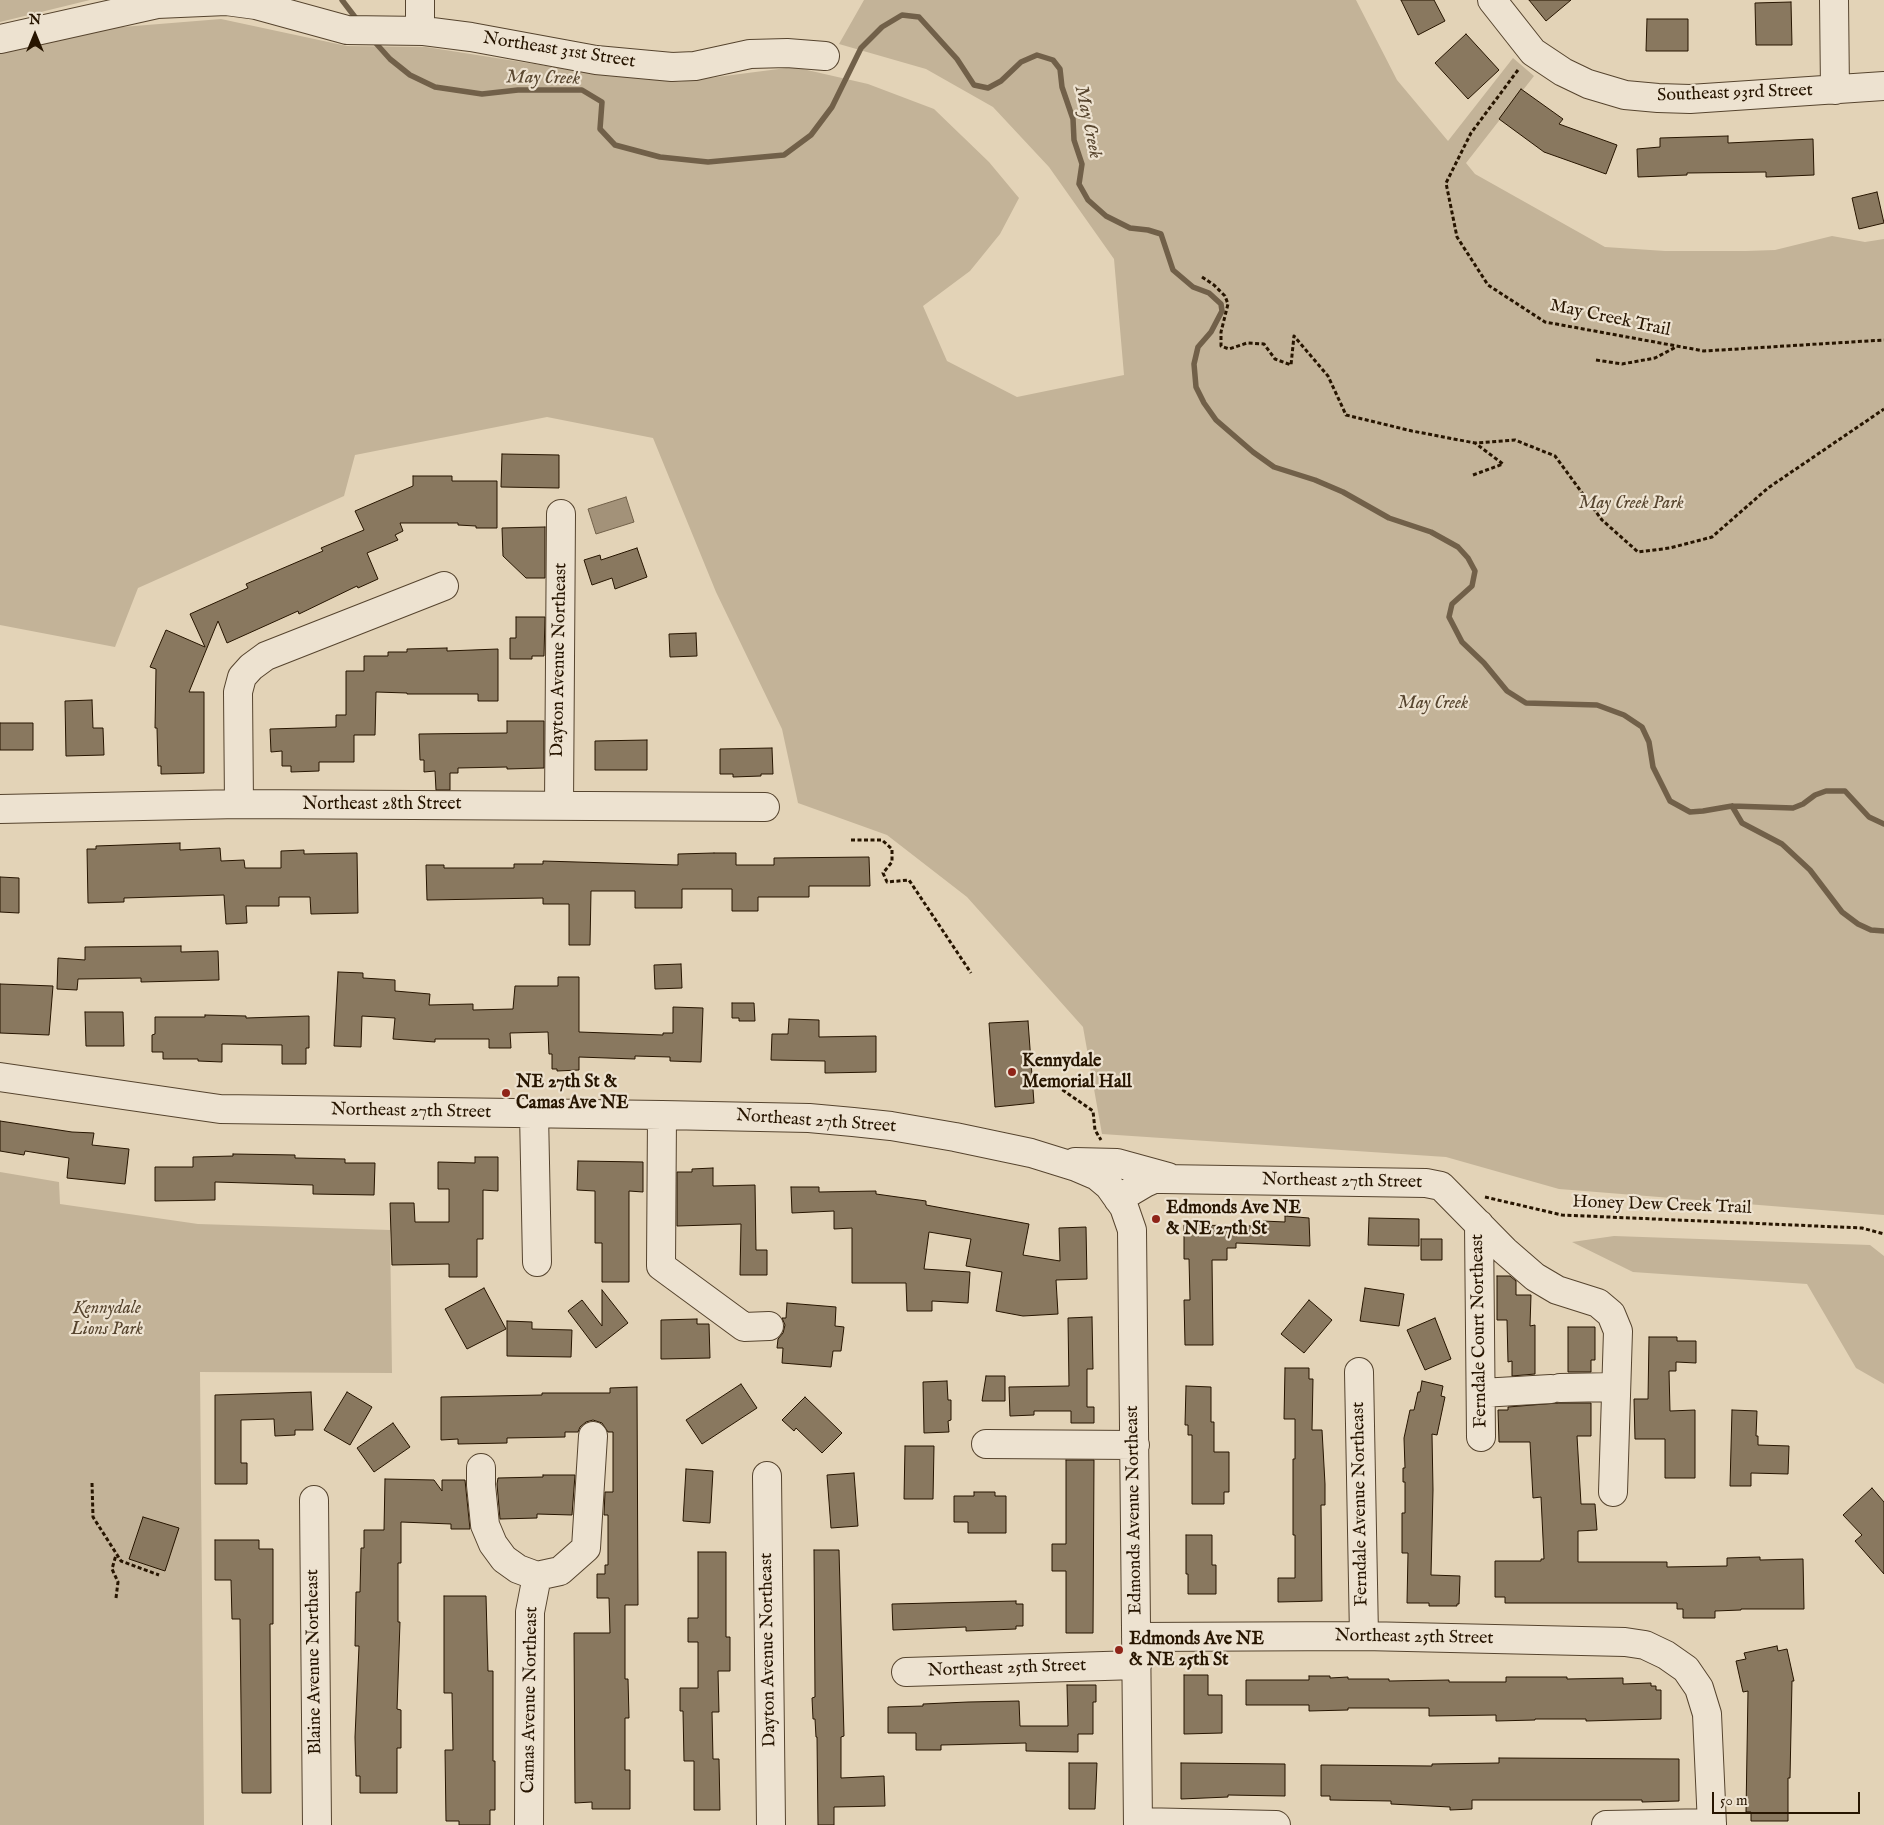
<!DOCTYPE html>
<style>
body{margin:0}
#map{position:relative;width:1884px;height:1825px;overflow:hidden;background:#e3d3b7;font-family:"IM FELL English",serif}
canvas{display:block}
.north{position:absolute;left:10px;top:10px;width:50px;height:50px;-webkit-text-stroke:4px #ede2d0;paint-order:stroke;rotate:0deg;font-size:14px;font-weight:700;line-height:20px;text-align:center;color:#271500}
.north::after{content:'';display:block;margin:auto;width:18px;height:22px;background:#271500;clip-path:polygon(50% 0,100% 100%,50% 72%,0 100%)}
.scale{position:absolute;left:1712px;top:1792px;width:148px;height:22px;box-sizing:border-box;border:2px solid #271500;border-top:0;padding-left:6px;font-size:15px;line-height:18px;white-space:nowrap;color:#271500;-webkit-text-stroke:4px #ede2d0;paint-order:stroke}
</style>
<div id="map">
<canvas width="1884" height="1825"></canvas>
<div class="north">N</div>
<div class="scale">50 m</div>
</div>
<script>
const g = document.querySelector('canvas').getContext('2d');
g.lineJoin = 'round';
function fillPath(path, color) {
  g.fillStyle = color;
  g.fill(path, 'evenodd');
}
function shape(rows) {
  const path = new Path2D();
  for (const r of rows) {
    path.moveTo(r[0], r[1]);
    for (let i = 2; i < r.length; i += 2) path.lineTo(r[i], r[i + 1]);
  }
  return path;
}
function trace(path, color, width, dash) {
  g.strokeStyle = color;
  g.lineWidth = width;
  g.lineCap = dash ? 'butt' : 'round';
  g.setLineDash(dash || []);
  g.stroke(path);
}
function write(font, color, halo, rows, align = 'center') {
  g.font = font + ' "IM FELL English",serif';
  g.lineWidth = 4.5;
  g.setLineDash([]);
  g.textBaseline = 'middle';
  g.strokeStyle = halo;
  g.fillStyle = color;
  for (const [text, x, y, turn = 0] of rows) {
    g.save();
    g.translate(x, y);
    g.rotate((+turn || 0) * Math.PI / 180);
    g.textAlign = isNaN(turn) ? turn : align;
    if (halo) g.strokeText(text, 0, 0);
    g.fillText(text, 0, 0);
    g.restore();
  }
}
const green = shape([
 [0,0,90,0,0,22],
 [864,0,1356,0,1397,80,1448,141,1513,58,1534,76,1466,163,1475,174,1605,247,1665,251,1746,251,1775,250,1832,236,1865,242,1884,239,1884,1215,1559,1189,1446,1157,1102,1134,1083,1027,967,897,887,835,798,803,782,729,716,592,653,438,547,417,355,455,344,496,138,588,115,647,0,625,0,48,85,30,221,19,347,46,426,47,547,66,678,82,794,67,868,84,934,109,989,162,1019,198,1000,234,970,271,923,306,947,361,1017,397,1124,375,1114,259,1049,167,993,107,926,69,839,44],
 [0,1172,59,1182,60,1204,198,1224,390,1230,392,1373,200,1372,204,1825,0,1825],
 [1614,1236,1870,1245,1884,1256,1884,1384,1856,1368,1807,1284,1633,1272,1572,1242]
]);
const water = shape([
 [626,497,634,522,596,534,588,509,626,497]
]);
const stream = shape([
 [342,0,358,21],
 [373,40,390,59,410,75,435,87,482,94,518,90,582,90,602,102,600,129,615,145,660,157,708,162,784,155,811,135,832,107,861,48,882,27,902,15,919,17,957,59,974,85,988,88,1001,81,1021,62,1037,55,1053,60,1060,69,1062,87,1073,119,1074,140,1082,164,1079,184,1088,200,1106,216,1130,228,1148,230,1161,234,1173,270,1193,287,1209,293,1221,304,1222,311,1211,332,1198,347,1194,364,1196,387,1204,403,1216,420,1253,452,1274,467,1315,480,1343,492,1389,518,1431,532,1458,547,1468,558,1475,571,1472,586,1452,604,1449,617,1462,642,1484,663,1507,691,1526,703,1597,705,1624,715,1642,727,1649,742,1653,767,1670,801,1690,812,1703,811,1732,806,1793,808,1803,804,1815,795,1826,791,1845,791,1869,817,1884,824],
 [1732,806,1742,823,1782,844,1810,870,1842,912,1858,924,1871,930,1884,931]
]);
const building = shape([
 [1401,0,1434,0,1445,21,1418,35,1401,0],
 [1529,0,1571,0,1546,21,1529,0],
 [1791,2,1792,45,1756,45,1755,3,1791,2],
 [1647,19,1688,19,1688,51,1646,51,1647,19],
 [1466,34,1499,70,1468,99,1435,63,1466,34],
 [1521,89,1563,119,1559,124,1617,145,1606,174,1544,152,1499,119,1521,89],
 [1728,136,1728,143,1813,139,1814,175,1766,177,1766,172,1687,173,1687,175,1638,177,1637,149,1660,147,1660,138,1728,136],
 [1877,192,1884,223,1859,229,1852,198,1877,192],
 [502,454,559,455,559,488,501,487,502,454],
 [413,476,452,476,452,481,497,481,497,528,476,528,476,526,458,525,458,523,400,523,403,531,395,535,398,540,367,553,378,579,358,588,357,586,299,614,298,611,227,643,218,621,189,692,204,692,204,773,161,774,161,766,158,766,157,728,155,728,156,669,150,667,166,630,205,647,190,614,248,588,246,584,323,551,321,548,364,530,355,511,413,486,413,476],
 [545,527,545,578,526,578,503,556,502,528,545,527],
 [637,548,647,577,615,589,612,578,592,585,584,560,600,555,601,560,637,548],
 [516,617,545,617,544,656,532,656,532,659,510,659,510,638,516,638,516,617],
 [696,633,697,656,670,657,669,634,696,633],
 [447,648,447,651,498,649,498,701,478,701,478,694,407,694,407,693,376,692,375,735,354,735,354,762,319,762,319,771,291,772,291,766,282,766,282,751,271,752,270,729,336,727,336,715,346,715,346,671,364,671,364,656,388,656,388,652,407,652,407,649,447,648],
 [92,700,93,728,103,728,104,755,66,756,65,701,92,700],
 [507,721,544,721,544,768,507,769,507,767,458,768,458,773,450,773,450,790,436,790,435,771,424,772,424,760,420,760,419,734,507,733,507,721],
 [0,723,33,723,33,750,0,750,0,723],
 [647,740,647,770,595,770,595,741,647,740],
 [772,748,773,774,761,774,761,776,733,777,733,774,720,774,720,749,772,748],
 [180,843,180,850,220,848,221,861,244,860,245,868,281,868,281,851,304,850,304,854,357,853,358,913,311,914,310,897,279,897,279,906,246,906,247,923,226,924,224,895,124,898,124,902,88,903,87,849,96,849,96,846,180,843],
 [714,853,736,853,736,865,774,865,774,858,869,857,870,886,809,886,809,897,758,897,758,911,732,911,732,889,682,889,682,908,635,908,635,891,591,891,590,945,569,945,569,904,543,904,543,898,427,900,426,865,444,865,444,868,514,868,514,864,543,864,543,861,678,865,678,854,714,853],
 [0,877,19,878,19,913,0,912,0,877],
 [181,946,181,952,218,951,219,980,141,982,141,978,78,979,77,990,57,989,58,958,85,960,85,947,181,946],
 [681,964,682,988,655,989,654,965,681,964],
 [338,972,363,973,363,978,395,980,395,991,430,994,429,1005,473,1004,473,1010,513,1009,515,986,558,986,558,977,579,977,579,1032,663,1035,663,1033,673,1033,673,1007,703,1008,701,1062,670,1061,670,1057,635,1056,635,1059,579,1057,579,1070,557,1071,557,1069,552,1069,552,1054,549,1054,548,1032,510,1033,511,1048,489,1048,489,1039,435,1039,435,1042,393,1039,395,1018,362,1016,361,1047,334,1046,338,972],
 [0,984,53,986,49,1035,0,1033,0,984],
 [732,1003,754,1003,755,1021,739,1021,739,1018,732,1018,732,1003],
 [85,1012,123,1012,124,1046,86,1046,85,1012],
 [205,1015,246,1016,246,1018,309,1016,309,1048,306,1048,306,1064,282,1064,282,1045,222,1044,222,1062,198,1061,198,1059,163,1059,163,1052,152,1052,152,1035,155,1034,155,1017,205,1017,205,1015],
 [789,1019,819,1020,819,1037,876,1036,876,1072,825,1073,825,1061,771,1060,772,1034,788,1034,789,1019],
 [1028,1021,1034,1103,995,1107,989,1023,1028,1021],
 [0,1121,72,1132,94,1133,92,1145,129,1149,125,1184,67,1178,69,1158,25,1151,24,1155,0,1151,0,1121],
 [233,1154,295,1155,295,1158,345,1159,345,1163,375,1163,374,1195,313,1194,313,1185,215,1182,215,1200,155,1201,155,1167,193,1167,193,1157,233,1156,233,1154],
 [475,1157,498,1157,498,1191,483,1190,483,1239,477,1239,477,1277,449,1277,449,1264,392,1265,390,1203,414,1203,415,1222,449,1222,449,1189,438,1189,438,1162,475,1163,475,1157],
 [578,1161,643,1162,643,1192,629,1191,629,1282,602,1282,602,1243,595,1243,595,1191,577,1190,578,1161],
 [713,1168,713,1186,755,1185,756,1250,767,1250,767,1275,740,1275,741,1224,677,1226,677,1172,692,1172,692,1169,713,1168],
 [791,1187,819,1187,819,1192,876,1191,876,1194,926,1201,926,1205,1029,1224,1023,1255,1060,1261,1059,1228,1086,1227,1087,1279,1056,1280,1058,1314,1023,1316,996,1311,1002,1272,966,1266,971,1239,929,1232,924,1269,970,1272,968,1303,932,1301,932,1311,907,1311,906,1283,852,1283,852,1228,834,1229,834,1211,792,1213,791,1187],
 [1285,1216,1309,1218,1310,1246,1236,1243,1236,1248,1227,1248,1227,1260,1212,1260,1213,1345,1185,1345,1184,1300,1190,1300,1189,1259,1184,1259,1184,1225,1263,1226,1263,1221,1285,1222,1285,1216],
 [1369,1218,1419,1219,1419,1246,1368,1245,1369,1218],
 [1421,1239,1442,1239,1442,1260,1421,1260,1421,1239],
 [1497,1276,1510,1276,1516,1281,1516,1295,1531,1295,1530,1326,1535,1325,1535,1374,1512,1376,1512,1361,1508,1362,1507,1320,1497,1320,1497,1276],
 [484,1288,506,1329,467,1349,445,1309,484,1288],
 [1365,1288,1404,1294,1399,1326,1360,1321,1365,1288],
 [602,1290,628,1323,596,1348,568,1311,582,1300,602,1326,602,1290],
 [1309,1300,1332,1320,1304,1353,1281,1334,1309,1300],
 [787,1303,836,1307,835,1326,844,1327,841,1351,833,1351,831,1367,782,1363,783,1348,777,1348,778,1339,783,1333,785,1325,782,1318,786,1318,787,1303],
 [1092,1317,1093,1369,1087,1369,1087,1407,1094,1407,1094,1423,1071,1423,1071,1411,1034,1411,1034,1415,1010,1416,1009,1387,1069,1386,1068,1318,1092,1317],
 [1435,1318,1451,1359,1425,1370,1407,1330,1435,1318],
 [697,1319,697,1324,709,1324,710,1358,661,1359,661,1320,697,1319],
 [507,1321,532,1322,532,1329,572,1330,571,1357,507,1356,507,1321],
 [1568,1327,1595,1327,1595,1360,1591,1360,1591,1372,1568,1372,1568,1327],
 [1649,1337,1677,1337,1677,1341,1696,1341,1696,1363,1676,1362,1676,1371,1669,1371,1670,1411,1695,1410,1695,1478,1665,1478,1665,1439,1635,1439,1634,1399,1648,1399,1649,1337],
 [1285,1368,1309,1368,1309,1379,1313,1379,1312,1430,1322,1430,1325,1484,1325,1505,1321,1505,1322,1601,1278,1602,1278,1578,1295,1578,1295,1535,1293,1535,1293,1459,1295,1459,1295,1419,1284,1419,1285,1368],
 [986,1376,1005,1376,1005,1401,982,1401,986,1376],
 [947,1381,948,1400,951,1400,951,1420,948,1421,949,1432,924,1433,923,1382,947,1381],
 [1422,1381,1443,1386,1441,1396,1445,1397,1437,1435,1432,1434,1433,1490,1431,1575,1460,1576,1459,1604,1457,1604,1457,1606,1429,1606,1429,1603,1407,1603,1408,1553,1402,1553,1402,1513,1405,1513,1405,1482,1403,1482,1403,1468,1405,1468,1404,1438,1410,1410,1414,1410,1418,1392,1420,1392,1422,1381],
 [741,1384,757,1408,702,1444,686,1420,741,1384],
 [1186,1386,1211,1387,1211,1422,1214,1422,1214,1452,1229,1452,1229,1492,1224,1492,1224,1504,1192,1504,1192,1435,1188,1435,1188,1425,1185,1425,1186,1386],
 [637,1387,638,1605,625,1605,625,1679,628,1679,629,1718,625,1718,625,1770,630,1770,630,1809,592,1809,592,1802,575,1803,574,1633,610,1633,609,1598,597,1598,597,1574,605,1574,605,1565,608,1565,608,1515,604,1515,605,1492,613,1492,613,1432,608,1432,602,1423,593,1420,586,1422,580,1427,578,1432,565,1432,565,1437,507,1438,507,1443,458,1444,458,1439,441,1440,441,1397,542,1395,542,1393,610,1393,610,1388,637,1387],
 [311,1392,313,1430,295,1430,295,1435,275,1436,274,1419,241,1420,241,1463,247,1463,247,1484,215,1484,215,1395,311,1392],
 [347,1392,372,1407,350,1445,324,1430,347,1392],
 [805,1397,842,1433,822,1453,796,1428,794,1431,782,1420,805,1397],
 [1557,1403,1591,1403,1591,1436,1577,1436,1581,1504,1595,1504,1597,1530,1578,1531,1578,1562,1667,1562,1667,1567,1727,1566,1727,1558,1760,1557,1760,1560,1803,1559,1804,1609,1741,1609,1741,1610,1715,1611,1715,1618,1683,1618,1683,1609,1677,1609,1677,1603,1505,1603,1505,1597,1495,1597,1495,1561,1541,1561,1541,1559,1544,1559,1541,1497,1533,1498,1530,1442,1499,1442,1498,1410,1508,1410,1508,1407,1557,1403],
 [1732,1410,1757,1411,1756,1436,1758,1436,1758,1445,1789,1446,1788,1474,1751,1473,1751,1486,1730,1486,1732,1410],
 [393,1423,410,1447,374,1472,357,1448,393,1423],
 [905,1446,934,1446,933,1499,904,1499,905,1446],
 [1066,1460,1094,1460,1093,1633,1066,1633,1066,1571,1052,1571,1052,1544,1066,1544,1066,1460],
 [686,1469,713,1471,710,1523,683,1521,686,1469],
 [854,1473,858,1526,831,1528,827,1475,854,1473],
 [543,1475,575,1475,572,1515,537,1514,537,1518,500,1519,497,1484,498,1478,543,1477,543,1475],
 [385,1479,434,1480,442,1491,442,1480,465,1480,470,1529,451,1529,451,1524,401,1522,401,1563,398,1563,398,1622,400,1622,397,1709,401,1710,401,1748,397,1748,397,1793,360,1793,360,1776,356,1776,355,1737,359,1646,355,1646,356,1592,360,1592,361,1548,364,1548,364,1530,384,1530,385,1479],
 [1872,1488,1884,1502,1884,1574,1855,1541,1862,1535,1843,1515,1872,1488],
 [974,1492,995,1492,995,1496,1006,1496,1006,1533,968,1533,968,1522,954,1522,954,1496,974,1496,974,1492],
 [143,1517,179,1528,165,1571,129,1559,143,1517],
 [1186,1535,1212,1535,1212,1565,1216,1565,1216,1594,1188,1594,1188,1574,1186,1574,1186,1535],
 [215,1540,259,1540,259,1549,273,1549,273,1624,270,1624,271,1793,242,1793,240,1619,232,1619,231,1580,215,1580,215,1540],
 [814,1550,839,1550,844,1736,841,1737,841,1778,884,1776,885,1806,834,1807,834,1825,818,1825,817,1737,816,1737,815,1719,813,1719,812,1698,815,1697,814,1550],
 [698,1552,726,1552,726,1637,730,1637,730,1671,718,1671,719,1712,712,1712,713,1759,719,1759,720,1810,694,1810,694,1761,684,1761,683,1711,680,1711,680,1688,698,1688,698,1642,688,1642,688,1618,698,1618,698,1552],
 [444,1596,486,1596,488,1671,493,1671,493,1761,495,1761,495,1810,490,1810,490,1825,459,1825,459,1821,446,1821,445,1750,453,1750,452,1693,444,1693,444,1596],
 [1016,1601,1016,1604,1023,1604,1023,1626,1016,1626,1016,1629,966,1631,966,1627,893,1630,892,1604,1016,1601],
 [1777,1646,1778,1651,1787,1649,1794,1681,1792,1681,1790,1778,1788,1778,1788,1821,1751,1821,1751,1812,1746,1812,1748,1691,1743,1692,1736,1661,1746,1659,1744,1653,1777,1646],
 [1184,1675,1208,1675,1208,1695,1222,1695,1222,1733,1184,1734,1184,1675],
 [1309,1676,1330,1676,1330,1678,1348,1677,1348,1679,1389,1679,1389,1681,1449,1680,1449,1682,1506,1682,1506,1677,1567,1677,1567,1679,1623,1678,1623,1684,1651,1683,1651,1686,1656,1686,1656,1690,1661,1690,1661,1719,1586,1721,1586,1719,1535,1719,1535,1720,1496,1721,1496,1715,1429,1716,1429,1708,1348,1708,1348,1710,1309,1711,1309,1705,1246,1705,1246,1680,1309,1680,1309,1676],
 [1067,1685,1096,1685,1096,1702,1093,1702,1093,1734,1078,1734,1078,1752,1026,1751,1026,1743,941,1745,941,1750,916,1750,916,1733,888,1733,888,1707,923,1706,923,1704,968,1702,1019,1701,1020,1726,1068,1726,1067,1685],
 [1499,1758,1679,1759,1679,1801,1642,1802,1642,1800,1472,1800,1472,1809,1450,1810,1450,1807,1391,1804,1391,1801,1330,1800,1330,1796,1321,1796,1321,1765,1432,1766,1432,1764,1499,1763,1499,1758],
 [1069,1763,1097,1763,1095,1809,1069,1809,1069,1763],
 [1181,1763,1285,1764,1285,1796,1228,1795,1228,1797,1181,1799,1181,1763]
]);
const path = shape([
 [1518,70,1471,133,1446,183,1457,237,1488,285,1545,322,1704,351,1884,340],
 [1202,277,1214,285,1225,296,1228,304,1221,332,1221,346,1229,349,1247,343,1264,344,1275,359,1291,365,1294,336,1328,376,1346,415,1412,431,1475,443,1515,440,1555,456,1602,520,1638,552,1670,548,1712,537,1768,488,1884,409],
 [1596,360,1622,364,1655,358,1676,347],
 [1473,475,1503,464,1475,443],
 [851,840,882,840,892,849,892,862,883,873,887,882,909,880,971,973],
 [1057,1086,1093,1111,1095,1130,1101,1140],
 [1485,1197,1562,1215,1862,1228,1884,1234],
 [92,1483,93,1517,121,1561,159,1575],
 [116,1598,118,1582,112,1569,116,1555]
]);
const minor = shape([
 [420,0,420,31],
 [1492,0,1533,52,1563,72,1588,84,1625,95,1658,98,1690,99,1884,86],
 [1834,0,1835,90],
 [0,39,157,4,226,1,256,5,347,30,424,31,471,37,596,60,672,67,695,66,750,54,787,53,825,56],
 [239,804,238,692,242,677,251,667,266,656,444,586],
 [559,805,561,514],
 [0,809,239,804,765,807],
 [0,1077,220,1109,662,1115,809,1118,853,1122,891,1126,955,1137,1031,1153,1076,1167,1097,1176,1109,1186,1124,1207,1132,1230,1138,1825],
 [534,1113,537,1262],
 [662,1115,661,1266,744,1327,769,1326],
 [1075,1162,1117,1163,1168,1177],
 [1118,1199,1145,1183,1154,1179,1162,1179,1426,1183,1441,1186,1505,1251,1535,1277,1557,1290,1598,1303,1611,1314,1618,1331,1613,1492],
 [1479,1224,1481,1437],
 [1359,1372,1364,1636],
 [1560,1388,1616,1387],
 [1481,1393,1551,1389],
 [986,1444,1135,1445],
 [481,1468,481,1485,485,1525,493,1544,504,1559,518,1569,537,1576,560,1571,586,1548,593,1436],
 [767,1476,771,1825],
 [314,1500,317,1825],
 [1136,1637,1364,1636,1625,1642,1645,1645,1666,1655,1686,1669,1699,1688,1707,1714,1712,1825],
 [906,1672,1137,1665],
 [1138,1822,1276,1825],
 [529,1825,530,1612,537,1576],
 [1606,1825,1712,1823]
]);
const markers = [
 [1012,1072,5,"#8f2418"],
 [506,1093,5,"#8f2418"],
 [1156,1219,5,"#8f2418"],
 [1119,1650,5,"#8f2418"]
];
const streetNames = [
 ["Northeast 31st Street",559,51,9],
 ["Southeast 93rd Street",1735,94,-2],
 ["May Creek Trail",1610,319,12],
 ["Dayton Avenue Northeast",560,660,-89],
 ["Northeast 28th Street",382,805],
 ["Northeast 27th Street",411,1112,1],
 ["Northeast 27th Street",816,1122,4],
 ["Northeast 27th Street",1342,1182,1],
 ["Honey Dew Creek Trail",1662,1206,2],
 ["Ferndale Court Northeast",1480,1331,-91],
 ["Ferndale Avenue Northeast",1361,1504,-91],
 ["Edmonds Avenue Northeast",1135,1510,-91],
 ["Northeast 25th Street",1414,1638,1],
 ["Dayton Avenue Northeast",769,1650,-91],
 ["Blaine Avenue Northeast",315,1662,-91],
 ["Northeast 25th Street",1007,1669,-2],
 ["Camas Avenue Northeast",531,1700,-89]
];
const parkNames = [
 ["May Creek Park",1631,504],
 ["May Creek",1433,704],
 ["Kennydale",107,1309],
 ["Lions Park",107,1330]
];
const poiNames = [
 ["Kennydale",1022,1062],
 ["Memorial Hall",1022,1083],
 ["NE 27th St &",516,1083],
 ["Camas Ave NE",516,1104],
 ["Edmonds Ave NE",1166,1209],
 ["& NE 27th St",1166,1230],
 ["Edmonds Ave NE",1129,1640],
 ["& NE 25th St",1129,1661]
];
const waterNames = [
 ["May Creek",543,79,1],
 ["May Creek",1087,122,78]
];
fillPath(green, '#c3b398');
fillPath(water, '#a39279');
trace(water, '#716049', 1);
trace(stream, '#716049', 5.5);
fillPath(building, '#89785f');
trace(building, '#271500', 1);
trace(minor, '#56442e', 30);
trace(path, '#271500', 3, [4, 2.5]);
trace(minor, '#ede2d0', 28);
for (const [x, y, r, color] of markers) {
  const dot = new Path2D();
  dot.arc(x, y, r, 0, 2 * Math.PI);
  g.fillStyle = color;
  g.fill(dot);
  trace(dot, '#ede2d0', 2);
}
write('18px', '#271500', '#ede2d0', streetNames);
write('italic 18px', '#56442e', '#ede2d0', parkNames);
write('bold 18px', '#271500', '#ede2d0', poiNames, 'left');
write('italic 19px', '#594730', '#ede2d0', waterNames);
</script>
